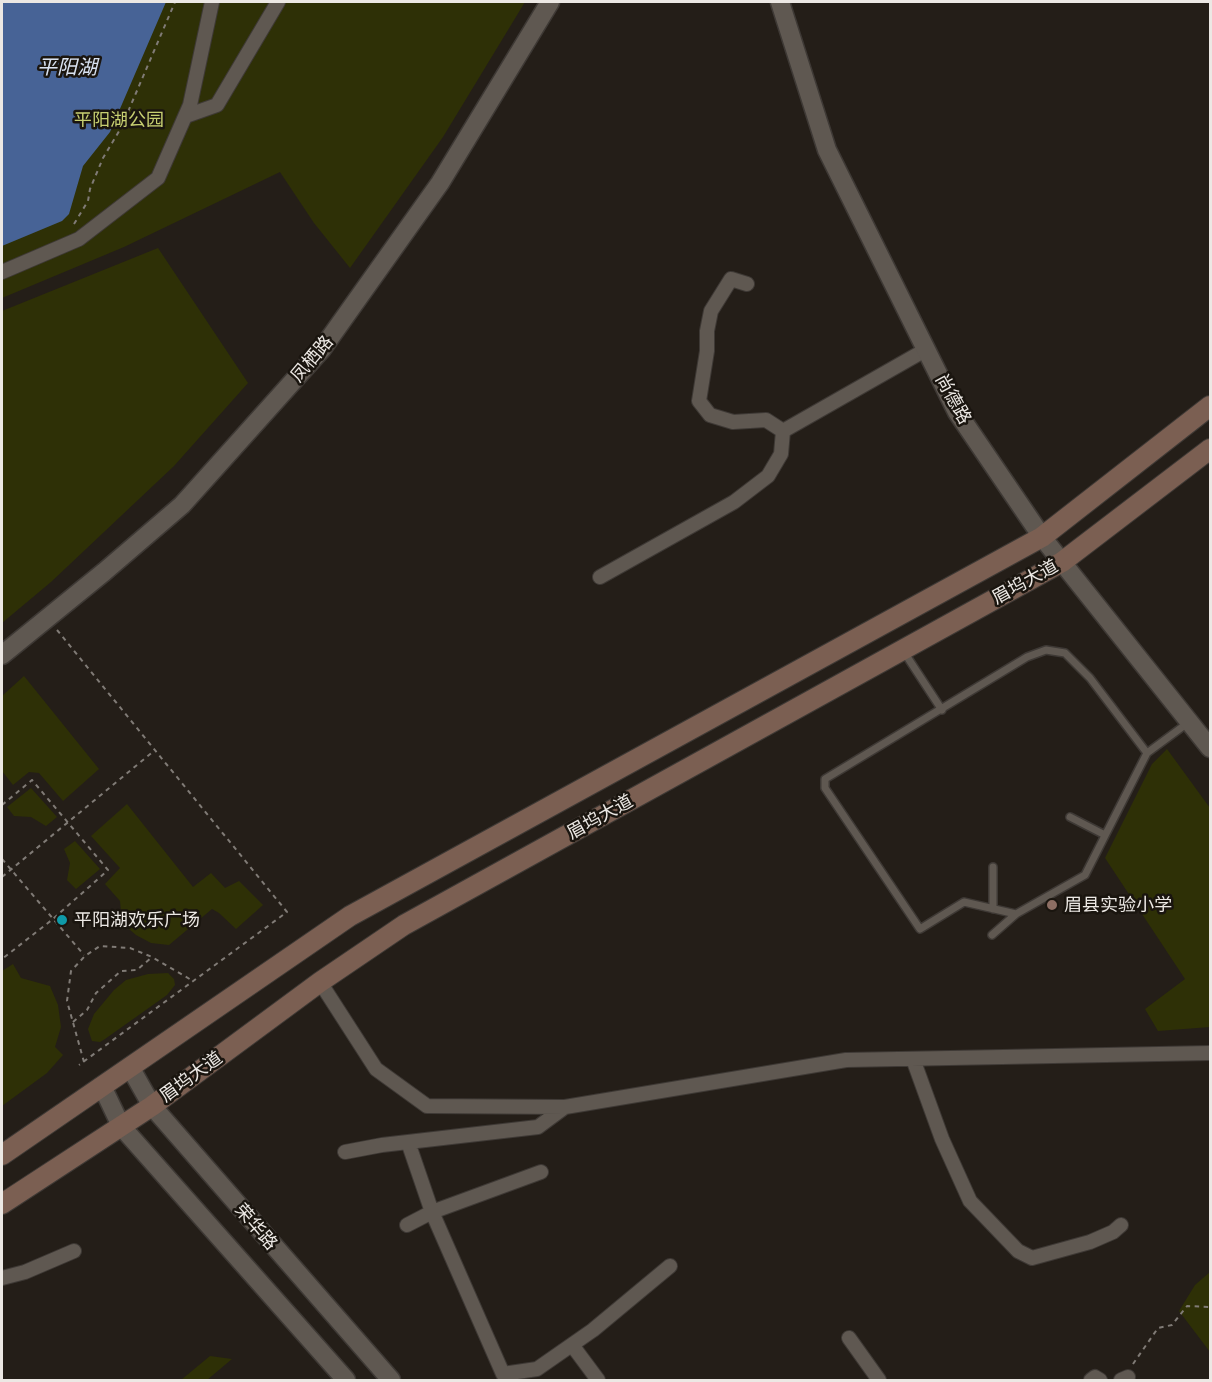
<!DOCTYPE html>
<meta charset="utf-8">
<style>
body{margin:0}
#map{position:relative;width:1212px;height:1382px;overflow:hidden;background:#241e18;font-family:"Golos Text",sans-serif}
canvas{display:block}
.frame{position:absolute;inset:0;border:3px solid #ece8e4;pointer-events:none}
</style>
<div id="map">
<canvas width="1212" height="1382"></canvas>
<div class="frame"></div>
</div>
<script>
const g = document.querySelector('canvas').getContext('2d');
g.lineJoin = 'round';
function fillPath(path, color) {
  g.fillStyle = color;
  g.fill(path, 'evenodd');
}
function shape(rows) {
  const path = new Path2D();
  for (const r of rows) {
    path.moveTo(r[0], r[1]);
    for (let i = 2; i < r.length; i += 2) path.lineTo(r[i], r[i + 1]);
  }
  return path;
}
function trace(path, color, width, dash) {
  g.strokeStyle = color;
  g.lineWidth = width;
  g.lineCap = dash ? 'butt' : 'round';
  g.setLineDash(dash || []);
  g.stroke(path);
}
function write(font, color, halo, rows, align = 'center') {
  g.font = font + ' "Golos Text","Noto Sans SC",sans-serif';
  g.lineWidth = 5;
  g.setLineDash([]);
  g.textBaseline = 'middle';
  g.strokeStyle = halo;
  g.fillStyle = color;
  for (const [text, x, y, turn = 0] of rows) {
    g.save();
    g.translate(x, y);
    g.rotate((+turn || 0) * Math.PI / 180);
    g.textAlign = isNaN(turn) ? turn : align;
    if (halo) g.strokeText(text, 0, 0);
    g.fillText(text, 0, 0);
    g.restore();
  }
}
const green = shape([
 [2,2,525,2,443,137,350,268,314,223,280,172,124,247,2,298],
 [158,248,248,383,174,466,51,582,2,623,2,311],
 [24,676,99,769,63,801,39,773,29,772,13,785,2,771,2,696],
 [1167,749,1210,808,1210,1027,1158,1031,1145,1009,1185,979,1105,858,1152,764],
 [31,788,57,817,46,826,31,817,14,816,7,807],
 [127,804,193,887,211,873,225,888,239,881,263,905,236,929,219,913,212,909,169,945,151,943,136,935,122,923,120,901,105,884,120,868,91,836],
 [75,841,100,869,76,889,67,880,70,863,64,849],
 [13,964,21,978,50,986,58,1005,61,1027,55,1047,63,1055,47,1073,2,1106,2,971],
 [168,973,174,979,175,985,167,995,105,1039,100,1042,92,1041,88,1029,94,1014,114,990,126,980,148,974],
 [1210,1272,1210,1352,1179,1311,1195,1285],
 [210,1356,232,1359,207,1380,181,1380]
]);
const water = shape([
 [2,2,166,2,110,132,83,166,69,214,62,221,2,246]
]);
const path = shape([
 [74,224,88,201,90,189,103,158,121,128,175,2],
 [57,630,287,912,79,1065],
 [2,805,32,780,108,870,53,919,2,959],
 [2,859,84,955],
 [2,877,155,750],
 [73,1022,87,1010,96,993,121,971,137,970,152,957],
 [84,1062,67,1001,71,971,85,956,100,946,130,948,152,957,193,981],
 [1133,1364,1158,1328,1172,1325,1187,1306,1210,1307]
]);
const service = shape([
 [904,652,942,710],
 [1070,817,1105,835],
 [993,867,993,909],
 [1016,914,964,902,920,929,825,788,825,779,1027,657,1046,650,1065,653,1090,678,1147,753],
 [992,935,1016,914,1085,875,1147,753,1189,722]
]);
const minor = shape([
 [186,116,217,105,278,2],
 [2,272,79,239,158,178,190,105,212,2],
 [783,431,927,349],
 [600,577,734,502,768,476,781,454,783,431,766,420,733,422,710,415,699,401,707,351,707,331,711,311,731,279,747,284],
 [320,982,376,1069,427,1106,565,1107,846,1060,1210,1053],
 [913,1059,942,1139,970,1201,1018,1251,1032,1258,1090,1242,1113,1232,1121,1225],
 [408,1142,432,1212,503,1374,537,1369,593,1330,670,1266],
 [345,1152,382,1145,538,1127,565,1107],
 [407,1225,432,1212,541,1172],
 [2,1278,25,1272,74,1251],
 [849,1338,879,1380],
 [572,1345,598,1380],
 [1091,1380,1095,1377,1100,1380],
 [1121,1380,1128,1377]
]);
const tertiary = shape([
 [780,2,827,150,957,412,1042,537,1210,748],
 [2,655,104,572,182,505,322,349,440,183,550,2],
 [130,1067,152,1106,391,1380],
 [102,1086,121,1126,346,1380]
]);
const secondary = shape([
 [2,1155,350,916,1042,537,1210,406],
 [2,1204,152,1106,320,982,404,925,1062,562,1210,449]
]);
const markers = [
 [1052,905,6,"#8d6e63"],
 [62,920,6,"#0f9aa8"]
];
const parkNames = [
 ["平阳湖公园",119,120]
];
const streetNames = [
 ["凤栖路",312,359,-50],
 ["尚德路",953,399,61],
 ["眉坞大道",1025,582,-29],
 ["眉坞大道",600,817,-29],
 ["眉坞大道",191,1077,-36],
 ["荣华路",256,1227,49]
];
const poiNames = [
 ["眉县实验小学",1064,905],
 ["平阳湖欢乐广场",74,920]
];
const waterNames = [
 ["平阳湖",67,68]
];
fillPath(green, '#2e3006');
fillPath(water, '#476396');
trace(service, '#3e3935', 10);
trace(minor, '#3e3935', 16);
trace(tertiary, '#3e3935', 21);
trace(secondary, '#3e3935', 22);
trace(path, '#807b76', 2, [4.5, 4.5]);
trace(service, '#5f5851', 7);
trace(minor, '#5f5851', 14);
trace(tertiary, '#5f5851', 18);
trace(secondary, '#7b5f52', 20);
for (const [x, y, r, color] of markers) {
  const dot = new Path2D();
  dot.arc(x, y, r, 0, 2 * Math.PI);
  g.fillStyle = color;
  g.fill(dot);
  trace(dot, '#1a150f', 2);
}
write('18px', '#c7cf71', '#1a150f', parkNames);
write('18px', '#ece8e4', '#1a150f', streetNames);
write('18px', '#ece8e4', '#1a150f', poiNames, 'left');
write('italic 20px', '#d9e2f1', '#1a150f', waterNames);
</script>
